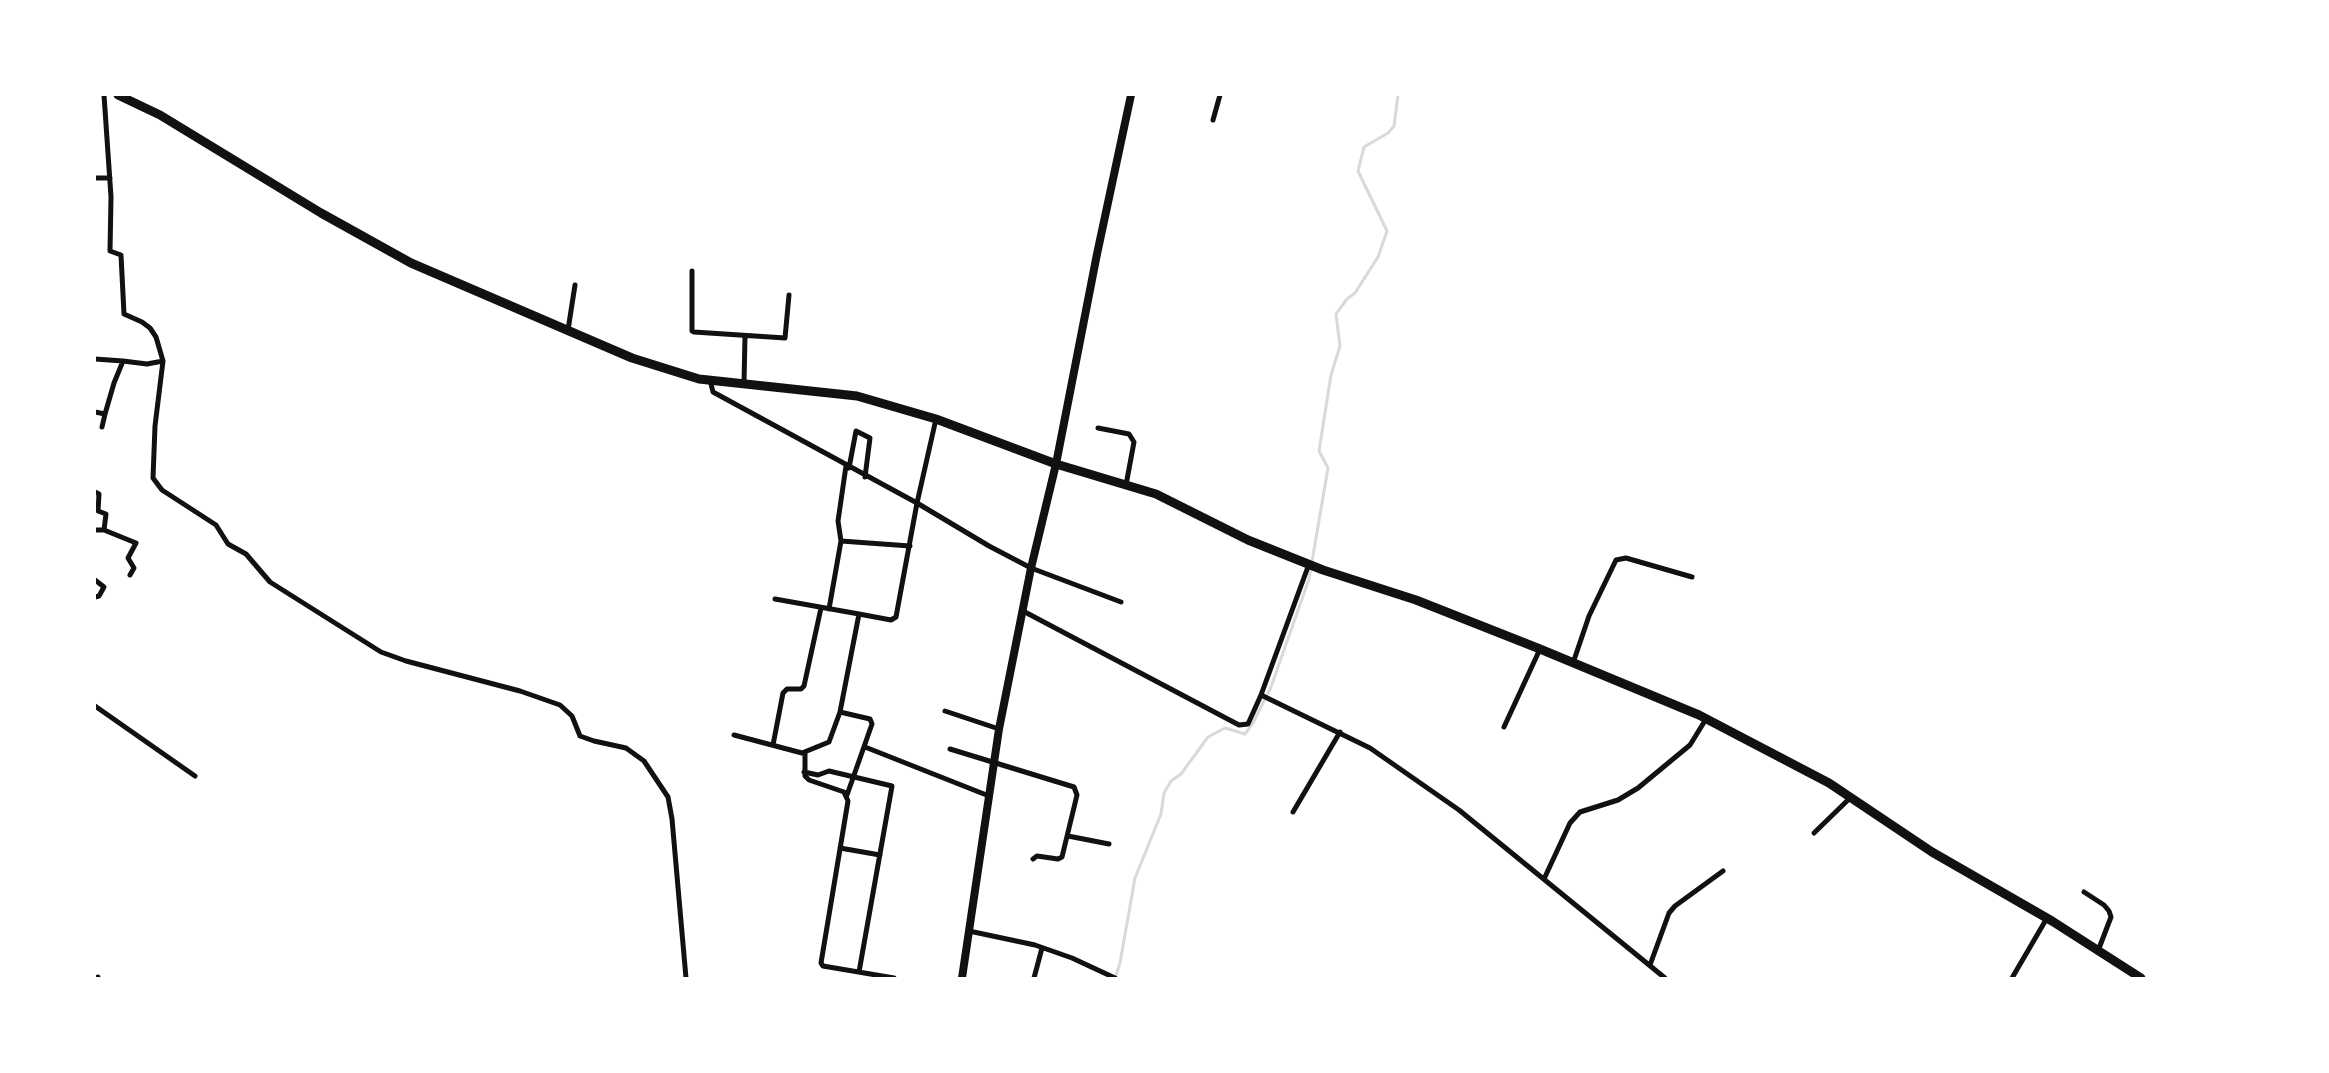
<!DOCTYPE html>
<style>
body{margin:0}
#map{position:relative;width:2329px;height:1073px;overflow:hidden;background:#fff;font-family:Karla,sans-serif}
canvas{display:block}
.frame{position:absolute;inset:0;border:96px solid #fff;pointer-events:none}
</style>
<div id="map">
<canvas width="2329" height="1073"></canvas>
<div class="frame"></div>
</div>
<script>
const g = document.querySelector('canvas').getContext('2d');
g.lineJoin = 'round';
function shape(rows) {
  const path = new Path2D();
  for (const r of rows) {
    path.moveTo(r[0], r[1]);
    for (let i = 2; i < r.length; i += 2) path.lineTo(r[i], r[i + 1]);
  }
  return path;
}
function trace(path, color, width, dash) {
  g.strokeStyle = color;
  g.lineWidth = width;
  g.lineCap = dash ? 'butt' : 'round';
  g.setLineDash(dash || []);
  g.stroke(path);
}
const stream = shape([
 [1115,978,1120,963,1135,878,1161,814,1164,793,1171,781,1181,774,1208,737,1225,728,1245,734,1253,723,1271,687,1309,579,1328,468,1319,451,1331,375,1340,346,1336,314,1347,299,1355,293,1378,257,1387,231,1358,171,1364,147,1388,133,1394,126,1398,95]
]);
const minor = shape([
 [104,95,111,197,110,251,121,255,124,314,142,322,150,328,156,337,163,361,147,364,123,361],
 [1213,120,1220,95],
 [95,178,110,178],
 [692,271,692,331,694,332,785,338,789,295],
 [568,330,575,285],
 [95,359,123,361,114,383,105,414,95,412],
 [163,361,155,426,153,478,162,490,216,525,228,544,246,554,270,582,381,652,406,661,520,691,560,705,572,716,580,736,594,741,626,748,644,761,668,797,672,819,686,978],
 [710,380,713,392,917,503,936,419],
 [744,383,745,336],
 [102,427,105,414],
 [1098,428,1129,434,1134,442,1126,485],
 [849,468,856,431,870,438,865,477],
 [95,492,99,494,98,511,106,514,104,530,136,543,128,558,134,568,130,575],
 [95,530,104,530],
 [841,541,838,521,846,466],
 [95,580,104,587,99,596,95,597],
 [775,599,859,614],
 [829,609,841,541,910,546],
 [1023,611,1239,725,1248,724,1261,695,1370,748,1459,810,1665,978],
 [1573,663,1589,616,1616,560,1626,558,1692,577],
 [1261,695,1309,564],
 [95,706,195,776],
 [945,711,999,729],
 [1504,727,1540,649],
 [734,735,802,753,829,742,840,712],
 [773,745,783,693,787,689,801,689,804,686,821,608],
 [865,747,989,796],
 [950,749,1074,787,1077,795,1062,857,1058,859,1037,856,1033,859],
 [805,752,805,776,809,780,844,792,848,801,821,963,823,966,894,978],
 [804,772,818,775,829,771,892,786,859,972],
 [847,795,872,724,870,719,840,712,859,614,891,620,896,617,917,503,989,546,1031,568,1121,602],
 [1293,812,1340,732],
 [1814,833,1850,798],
 [1068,836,1109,844],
 [840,848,880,855],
 [1544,879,1570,823,1580,812,1618,800,1638,788,1690,745,1706,719],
 [2084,892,2104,905,2109,911,2111,917,2098,951],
 [969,931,1035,945,1072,958,1115,978],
 [1650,965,1669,913,1675,906,1723,871],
 [95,978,98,977],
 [1034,978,1042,948],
 [2012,978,2047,918]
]);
const tertiary = shape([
 [962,978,999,729,1031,568,1056,464,1097,254,1131,95]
]);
const primary = shape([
 [118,95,160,115,321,213,411,263,632,358,699,379,857,396,936,419,1056,464,1156,494,1248,540,1323,570,1416,600,1540,649,1699,715,1829,783,1932,852,2052,921,2141,978]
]);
trace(stream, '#d9d9d9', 3);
trace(minor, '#111', 5);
trace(tertiary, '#111', 8);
trace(primary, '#111', 9);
</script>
